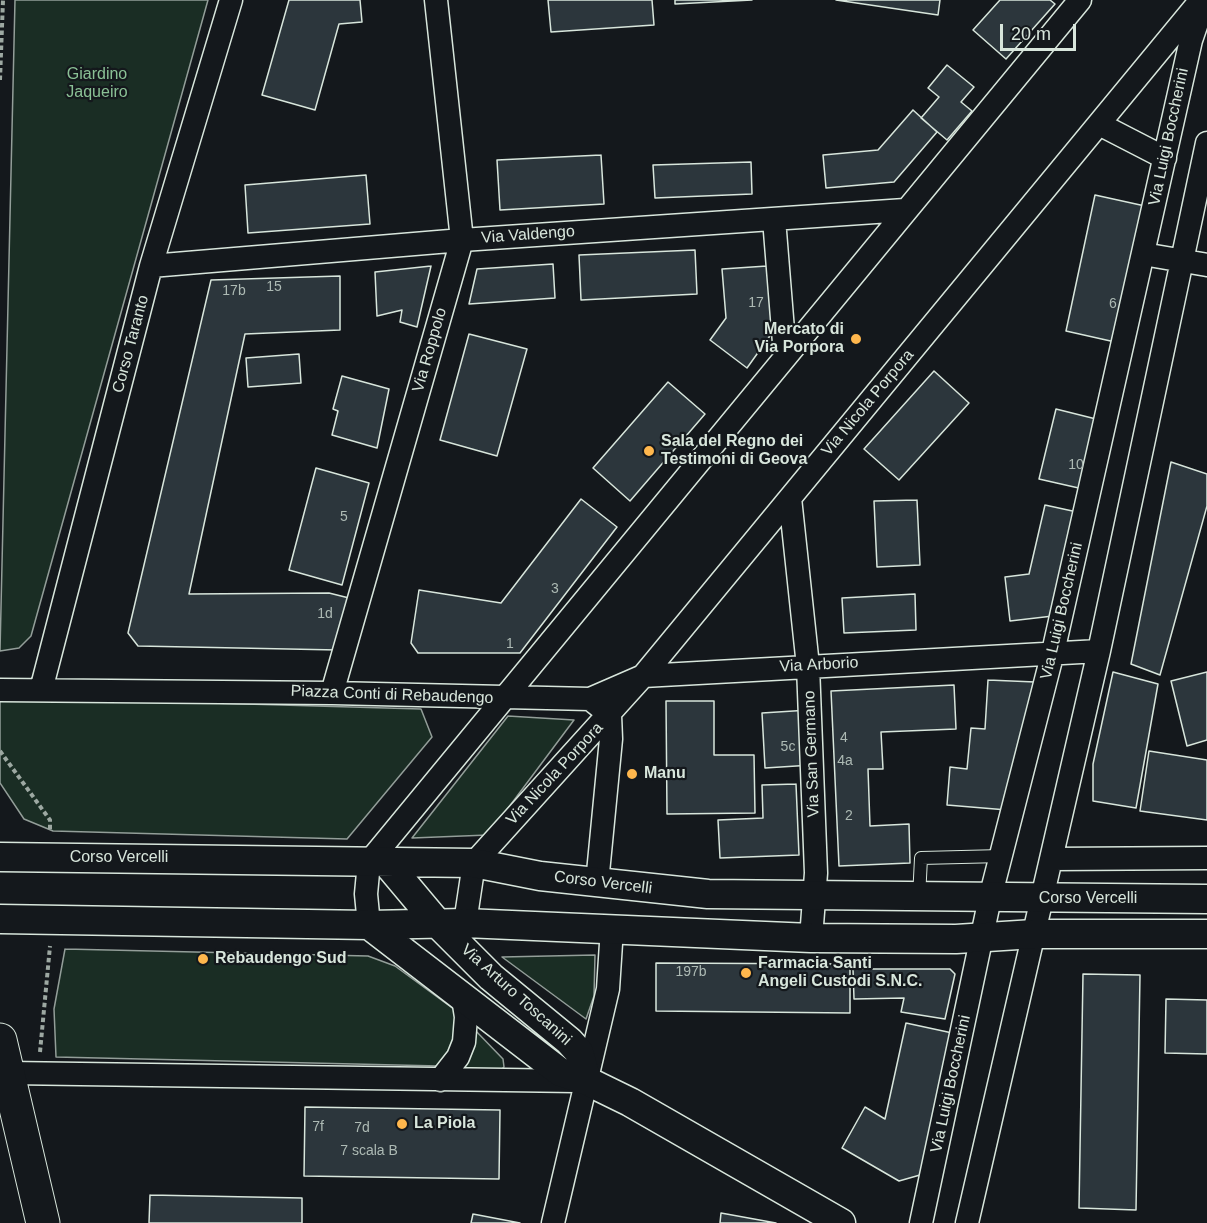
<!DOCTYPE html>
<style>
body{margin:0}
#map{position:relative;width:1207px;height:1223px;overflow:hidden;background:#14181c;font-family:Arial,sans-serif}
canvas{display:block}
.scale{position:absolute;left:1000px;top:24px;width:76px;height:27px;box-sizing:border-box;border:3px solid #d8e6dc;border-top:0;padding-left:8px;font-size:18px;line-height:21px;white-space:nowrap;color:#d8e6dc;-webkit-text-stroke:4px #14181c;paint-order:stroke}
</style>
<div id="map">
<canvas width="1207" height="1223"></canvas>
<div class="scale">20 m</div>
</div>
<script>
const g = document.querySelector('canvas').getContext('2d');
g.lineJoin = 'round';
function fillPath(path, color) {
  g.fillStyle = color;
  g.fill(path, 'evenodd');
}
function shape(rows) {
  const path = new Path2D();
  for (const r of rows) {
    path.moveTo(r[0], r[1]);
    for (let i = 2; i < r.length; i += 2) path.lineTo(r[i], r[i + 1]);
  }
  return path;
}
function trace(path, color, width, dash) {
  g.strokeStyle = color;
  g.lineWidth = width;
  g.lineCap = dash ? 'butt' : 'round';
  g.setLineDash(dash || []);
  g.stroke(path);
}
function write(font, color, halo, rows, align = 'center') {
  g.font = font + ' Arial,sans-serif';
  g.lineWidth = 4.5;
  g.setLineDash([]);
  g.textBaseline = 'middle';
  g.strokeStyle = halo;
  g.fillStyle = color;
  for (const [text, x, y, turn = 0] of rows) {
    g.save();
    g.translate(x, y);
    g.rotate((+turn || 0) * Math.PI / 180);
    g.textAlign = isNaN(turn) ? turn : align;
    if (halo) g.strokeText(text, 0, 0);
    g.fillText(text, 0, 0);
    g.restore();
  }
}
const green = shape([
 [15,0,208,0,31,636,19,648,0,651,15,0],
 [0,697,421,709,432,737,347,839,53,831,24,819,0,783,0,697],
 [508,716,574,720,488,835,412,838,508,716],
 [65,949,368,956,395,966,455,1010,456,1022,451,1050,439,1066,56,1057,54,1009,65,949],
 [595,955,594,996,586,1019,502,957,595,955],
 [474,1029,503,1059,504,1067,501,1070,467,1070,462,1066,474,1029]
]);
const building = shape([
 [289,0,360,0,362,22,339,24,315,110,262,95,289,0],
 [548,0,652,0,654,25,551,32,548,0],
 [675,0,752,0,675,4,675,0],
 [836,0,940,0,938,15,836,0],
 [1000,0,1050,0,1055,4,1006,59,973,30,1000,0],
 [947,65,974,87,961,102,972,111,947,140,921,118,939,97,928,88,947,65],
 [913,110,937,132,894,182,826,188,823,155,878,150,913,110],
 [601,155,604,204,500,210,497,160,601,155],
 [751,162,752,194,655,198,653,165,751,162],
 [366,175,370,224,248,233,245,185,366,175],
 [1095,195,1145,206,1115,342,1066,331,1095,195],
 [695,250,697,294,581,300,579,255,695,250],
 [553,264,555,298,469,304,477,269,553,264],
 [431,266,417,327,400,322,402,310,377,316,375,272,431,266],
 [767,266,772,333,747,368,710,340,726,318,722,269,767,266],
 [340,276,340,330,245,334,189,594,329,593,353,599,338,650,138,646,128,633,211,280,340,276],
 [469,334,527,349,497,456,440,440,469,334],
 [299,354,301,383,248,387,246,358,299,354],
 [934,371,969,403,899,480,864,449,934,371],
 [342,376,389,389,377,448,332,435,338,411,333,409,342,376],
 [668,382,705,414,630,501,593,468,668,382],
 [1056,409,1100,420,1083,489,1039,479,1056,409],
 [1171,462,1207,474,1207,506,1160,675,1131,664,1171,462],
 [316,468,369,483,342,585,289,570,316,468],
 [581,499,617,527,520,653,418,653,411,643,419,590,501,603,581,499],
 [917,500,920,565,877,567,874,501,917,500],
 [1045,505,1077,512,1053,616,1010,621,1005,577,1029,574,1045,505],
 [915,594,916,630,844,633,842,598,915,594],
 [1113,672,1158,684,1136,808,1093,801,1093,764,1113,672],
 [1207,672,1207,740,1187,746,1171,681,1207,672],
 [988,680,1035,682,1007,810,947,805,950,767,967,769,971,728,985,729,988,680],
 [954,685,956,729,881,732,883,769,868,769,870,826,909,824,910,863,839,866,831,691,954,685],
 [666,701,714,701,714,755,754,755,755,813,667,814,666,701],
 [809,710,812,765,765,768,762,713,809,710],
 [1149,751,1207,760,1207,820,1140,811,1149,751],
 [796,784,799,855,720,858,718,820,763,818,762,785,796,784],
 [656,963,850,964,850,1013,656,1011,656,963],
 [853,969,950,969,955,974,945,1019,901,1012,904,998,854,999,853,969],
 [1083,974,1140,975,1136,1210,1079,1208,1083,974],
 [1166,999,1207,1000,1207,1054,1165,1053,1166,999],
 [906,1023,957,1034,927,1173,899,1181,842,1148,865,1107,885,1119,906,1023],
 [305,1107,500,1110,499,1179,304,1176,305,1107],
 [150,1195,302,1198,302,1223,149,1223,150,1195],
 [721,1213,776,1223,720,1223,721,1213],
 [473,1214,520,1223,471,1223,473,1214]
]);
const path = shape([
 [0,80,3,0],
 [0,751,50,820,50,831],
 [40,1052,50,946]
]);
const service = shape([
 [919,898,921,858,1002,856]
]);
const minor = shape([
 [1099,124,1165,158],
 [774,219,785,355],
 [1143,254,1207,265],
 [151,266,462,240,905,210],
 [790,498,808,666,816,873,811,938],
 [0,690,332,693,590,699,610,715,611,739,597,883],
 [41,690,151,266,231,0],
 [332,693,462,240,436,0],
 [590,699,643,676,1099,651],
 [1052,859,1207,858],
 [465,923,474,863,643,676,1196,6],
 [369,925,366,894,369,862,1080,0],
 [9,1073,576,1081],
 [440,1080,458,1057,464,1042,466,1017,463,998],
 [553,1223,608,989,612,928],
 [921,1223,990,898,1053,652,1191,40,1205,0],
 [967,1223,1099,651,1207,143]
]);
const tertiary = shape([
 [0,857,474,863,540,876,708,894,1207,899],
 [386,862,438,924,491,977,569,1041,579,1052,587,1081],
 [0,919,369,925,465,923,811,938,956,939,1034,934,1207,934],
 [369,925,560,1072,587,1081,630,1102,841,1223]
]);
const primary = shape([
 [0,1040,43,1223]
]);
const markers = [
 [856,339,6,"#ffb74d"],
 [649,451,6,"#ffb74d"],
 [632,774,6,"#ffb74d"],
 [203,959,6,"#ffb74d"],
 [746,973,6,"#ffb74d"],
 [402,1124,6,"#ffb74d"]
];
const numberNames = [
 ["15",274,287],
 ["17b",234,291],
 ["17",756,303],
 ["6",1113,304],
 ["10",1076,465],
 ["5",344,517],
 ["3",555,589],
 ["1d",325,614],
 ["1",510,644],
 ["4",844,738],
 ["5c",788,747],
 ["4a",845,761],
 ["2",849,816],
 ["197b",691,972],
 ["7f",318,1127],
 ["7d",362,1128],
 ["7 scala B",369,1151]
];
const parkNames = [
 ["Giardino",97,75],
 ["Jaqueiro",97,93]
];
const streetNames = [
 ["Via Luigi Boccherini",1169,137,-78],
 ["Via Valdengo",528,235,-4],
 ["Corso Taranto",131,344,-75],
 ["Via Roppolo",430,350,-74],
 ["Via Nicola Porpora",868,403,-50],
 ["Via Luigi Boccherini",1062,611,-77],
 ["Via Arborio",819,665,-3],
 ["Piazza Conti di Rebaudengo",392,695,2],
 ["Via San Germano",812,754,-92],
 ["Via Nicola Porpora",555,774,-47],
 ["Corso Vercelli",119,858],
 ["Corso Vercelli",603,883,7],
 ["Corso Vercelli",1088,899],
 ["Via Arturo Toscanini",516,995,42],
 ["Via Luigi Boccherini",951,1084,-78]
];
const poiNames = [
 ["Mercato di",844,330,"right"],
 ["Via Porpora",844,348,"right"],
 ["Sala del Regno dei",661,442],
 ["Testimoni di Geova",661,460],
 ["Manu",644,774],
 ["Rebaudengo Sud",215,959],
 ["Farmacia Santi",758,964],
 ["Angeli Custodi S.N.C.",758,982],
 ["La Piola",414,1124]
];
fillPath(green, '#1a2d24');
trace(green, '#939e99', 1.5);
fillPath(building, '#2c363c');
trace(building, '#d8e6dc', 1.5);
trace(service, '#d8e6dc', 14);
trace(minor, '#d8e6dc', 25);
trace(tertiary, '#d8e6dc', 31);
trace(primary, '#d8e6dc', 35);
trace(path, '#9da8a2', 4, [4.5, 3]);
trace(service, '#14181c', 12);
trace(minor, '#14181c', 22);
trace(tertiary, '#14181c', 28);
trace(primary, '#14181c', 33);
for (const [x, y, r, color] of markers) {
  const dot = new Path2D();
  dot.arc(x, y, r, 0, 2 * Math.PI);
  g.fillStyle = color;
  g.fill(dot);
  trace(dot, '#14181c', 2);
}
write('14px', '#adbab4', null, numberNames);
write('16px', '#8ac095', '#14181c', parkNames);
write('16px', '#d8e6dc', '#14181c', streetNames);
write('bold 16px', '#d8e6dc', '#14181c', poiNames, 'left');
</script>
